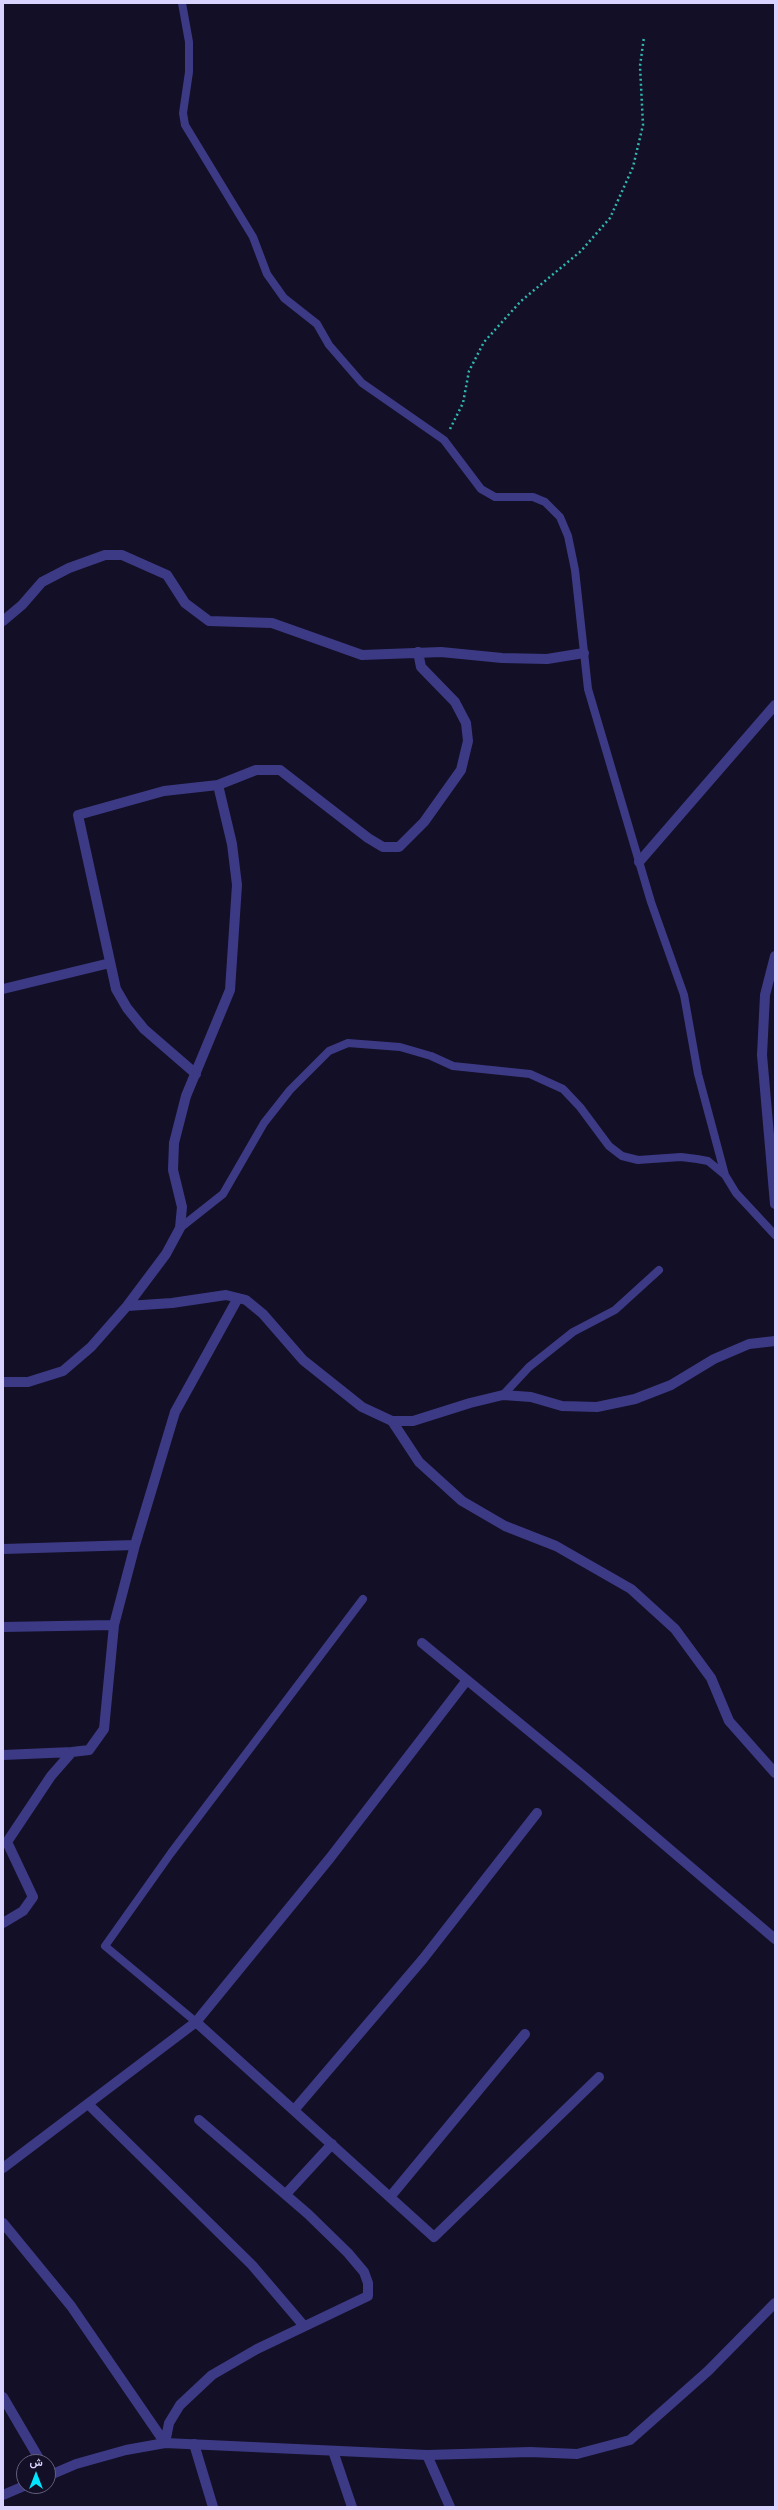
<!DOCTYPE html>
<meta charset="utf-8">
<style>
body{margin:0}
#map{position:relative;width:778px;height:2510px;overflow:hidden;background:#130f26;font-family:"Work Sans",Vazirmatn,sans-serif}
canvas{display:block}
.frame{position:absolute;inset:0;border:4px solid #d9d4ff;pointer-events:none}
.north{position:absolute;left:16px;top:2454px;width:40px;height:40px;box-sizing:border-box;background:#130f26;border:1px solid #625e7d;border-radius:50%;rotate:0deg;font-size:11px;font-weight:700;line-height:16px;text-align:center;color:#d9d4ff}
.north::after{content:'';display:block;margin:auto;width:14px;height:18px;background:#00e5ff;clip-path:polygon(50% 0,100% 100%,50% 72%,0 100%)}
</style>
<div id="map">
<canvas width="778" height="2510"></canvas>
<div class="frame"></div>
<div class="north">ش</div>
</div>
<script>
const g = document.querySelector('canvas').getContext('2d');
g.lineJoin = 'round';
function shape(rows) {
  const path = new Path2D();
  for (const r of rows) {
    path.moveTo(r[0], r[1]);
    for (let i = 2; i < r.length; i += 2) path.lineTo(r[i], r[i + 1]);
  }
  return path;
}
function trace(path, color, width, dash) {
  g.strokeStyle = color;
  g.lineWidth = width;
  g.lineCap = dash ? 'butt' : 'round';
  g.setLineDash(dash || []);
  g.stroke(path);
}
const path = shape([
 [450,429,463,403,469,371,484,342,521,301,581,251,610,218,633,167,643,125,640,66,644,37]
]);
const service = shape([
 [182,3,189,42,189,72,183,113,185,125,253,237,267,274,284,298,317,324,329,345,362,383,444,440,481,489,495,497,533,497,545,502,560,517,568,536,575,570,588,689,651,902,684,995,698,1074,725,1175,736,1193,775,1235],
 [180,1228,223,1194,264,1123,290,1090,329,1051,348,1043,400,1047,431,1056,453,1066,530,1074,563,1089,580,1107,609,1146,622,1156,638,1160,681,1157,697,1159,708,1161,725,1175],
 [503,1395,529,1367,573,1332,615,1310,659,1270],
 [196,2022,105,1946,171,1853,363,1599]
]);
const minor = shape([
 [3,621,22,605,42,582,69,568,105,555,122,555,167,575,185,603,209,621,272,623,362,655,441,652,502,658,547,659,584,653],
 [639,862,775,705],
 [775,956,765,995,762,1055,775,1204],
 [3,989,110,963],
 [196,1074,144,1029,127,1008,116,989,78,815,164,791,218,785,256,770,280,770,368,838,383,847,399,847,424,822,461,770,468,741,466,723,455,702,421,667,418,652],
 [127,1306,172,1303,226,1295,246,1300,263,1314,303,1360,362,1407,392,1421,413,1421,470,1403,503,1395,531,1397,562,1406,597,1407,635,1399,671,1385,714,1359,749,1344,775,1341],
 [3,1382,28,1382,63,1371,91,1347,127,1306,166,1254,180,1228,182,1207,173,1170,174,1143,186,1096,230,990,237,885,232,844,218,785],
 [392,1421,419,1462,462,1501,505,1526,556,1546,631,1589,675,1629,711,1678,729,1721,775,1773],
 [3,1549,135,1545],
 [3,1627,114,1625],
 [422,1643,585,1777,775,1939],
 [3,1755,72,1752],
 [3,1923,23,1911,33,1897,7,1842,51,1776,72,1752,89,1750,104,1729,114,1625,135,1545,175,1412,238,1298],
 [196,2022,434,2237,599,2077],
 [88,2104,252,2265,304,2326],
 [295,2109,423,1959,537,1813],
 [3,2168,196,2022,330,1858,467,1680],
 [286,2194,332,2144],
 [390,2197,525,2034],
 [3,2223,71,2306,165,2443],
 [3,2397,41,2462],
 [165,2443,169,2423,180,2405,212,2375,257,2349,368,2296,368,2283,364,2272,348,2253,308,2214,199,2120],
 [194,2444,213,2507],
 [333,2451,352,2507],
 [427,2455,450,2507]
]);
const tertiary = shape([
 [48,2476,76,2464,126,2450,165,2443,427,2455,530,2452,577,2454,630,2440,708,2371,775,2303],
 [3,2495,24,2486]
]);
trace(path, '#2fb8b0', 2.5, [2, 3]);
trace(service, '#3d3a85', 8);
trace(minor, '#3d3a85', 10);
trace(tertiary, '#3d3a85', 10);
</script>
